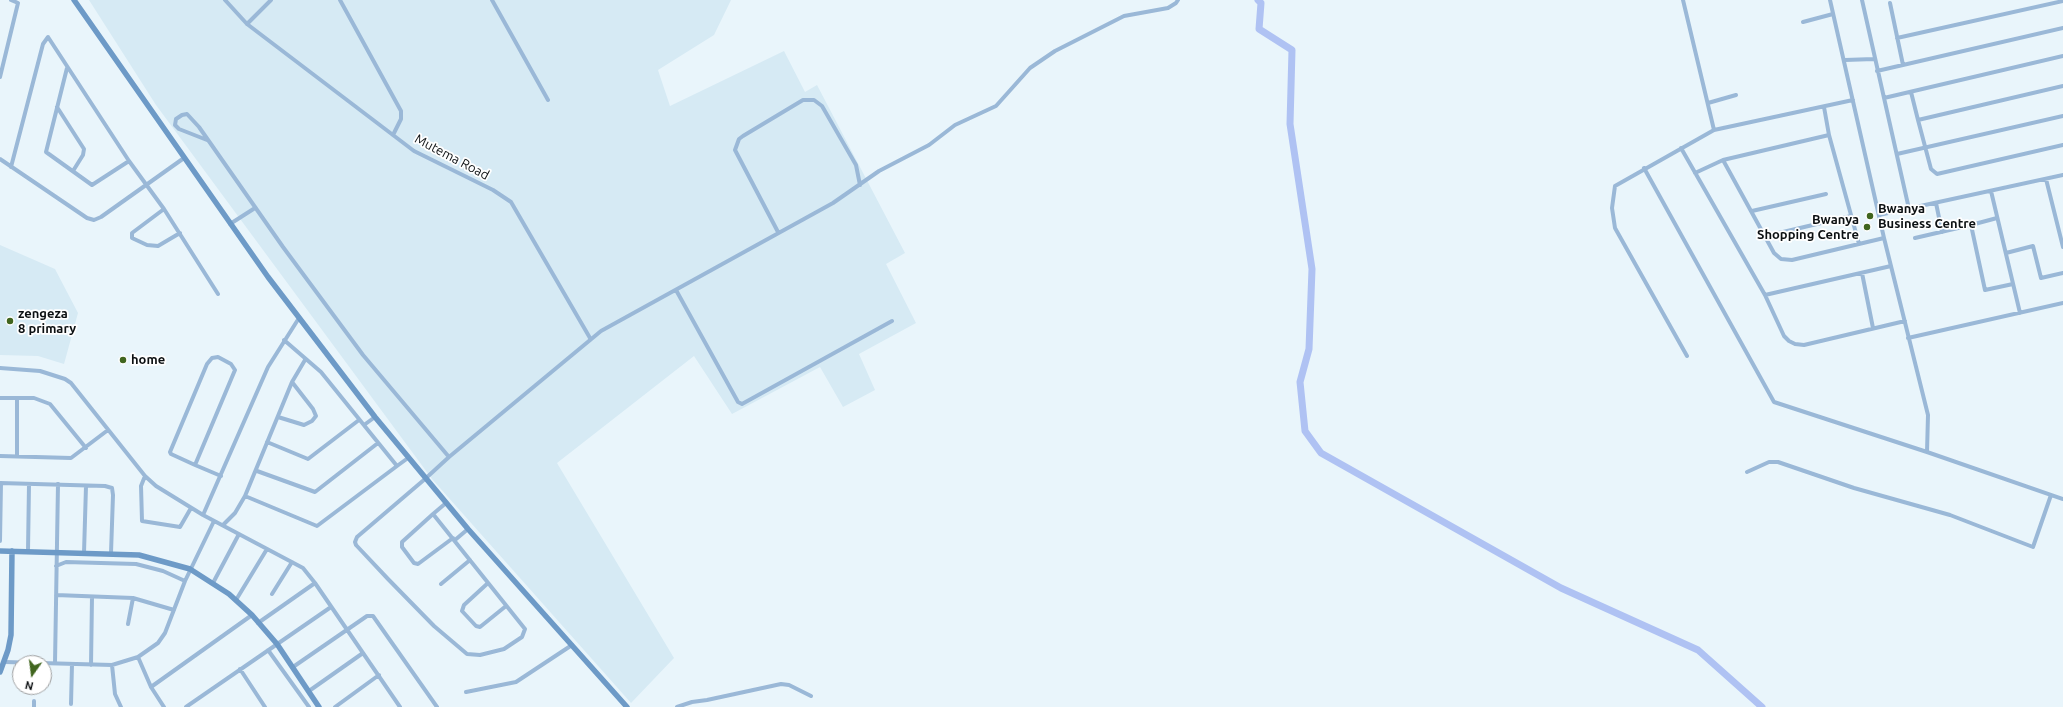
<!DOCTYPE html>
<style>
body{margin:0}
#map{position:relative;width:2063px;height:707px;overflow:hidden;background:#e9f5fb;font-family:Ubuntu,sans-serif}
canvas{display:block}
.north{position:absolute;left:12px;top:655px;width:40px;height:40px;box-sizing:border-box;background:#fff;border:1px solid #9e9fa0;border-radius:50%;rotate:194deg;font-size:11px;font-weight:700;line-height:16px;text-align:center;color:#0c1012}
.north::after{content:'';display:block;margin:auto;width:14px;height:18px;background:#40651e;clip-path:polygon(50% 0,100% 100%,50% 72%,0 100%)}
</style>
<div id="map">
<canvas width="2063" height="707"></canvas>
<div class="north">N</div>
</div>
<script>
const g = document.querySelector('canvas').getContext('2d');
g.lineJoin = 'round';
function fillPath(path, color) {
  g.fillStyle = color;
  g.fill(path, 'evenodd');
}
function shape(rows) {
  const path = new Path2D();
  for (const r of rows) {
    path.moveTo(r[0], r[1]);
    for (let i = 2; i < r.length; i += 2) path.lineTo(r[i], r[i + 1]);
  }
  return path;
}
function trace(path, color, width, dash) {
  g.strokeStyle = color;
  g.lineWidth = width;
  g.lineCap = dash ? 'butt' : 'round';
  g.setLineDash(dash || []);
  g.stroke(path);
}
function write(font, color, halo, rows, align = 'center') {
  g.font = font + ' Ubuntu,sans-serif';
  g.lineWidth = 3.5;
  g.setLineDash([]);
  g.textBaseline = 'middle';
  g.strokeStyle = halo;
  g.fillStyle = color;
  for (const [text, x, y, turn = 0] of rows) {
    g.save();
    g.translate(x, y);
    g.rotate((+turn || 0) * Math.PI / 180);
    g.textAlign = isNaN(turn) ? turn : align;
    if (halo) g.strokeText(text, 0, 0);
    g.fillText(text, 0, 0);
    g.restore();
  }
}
const built = shape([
 [89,0,731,0,714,35,658,70,670,106,784,51,805,92,817,85,905,253,886,264,916,323,859,354,875,390,843,407,820,367,732,414,694,356,557,463,674,658,631,703,432,479,156,105],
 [0,245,55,269,78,313,64,364,38,356,0,355]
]);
const river = shape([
 [1258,0,1261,3,1259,29,1292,50,1290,124,1312,269,1309,349,1300,382,1305,431,1321,453,1561,588,1698,650,1762,707]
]);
const street = shape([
 [225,0,247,24,414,151,493,190,511,202,590,338],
 [340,0,401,111,401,119,393,135],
 [492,0,548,100],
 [1683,0,1714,130],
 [1830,0,1884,238,1928,415,1927,452],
 [1862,0,1909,209],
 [1890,3,1903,65],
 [1803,22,1833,14],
 [247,24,271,0],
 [1897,38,2063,1],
 [1845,60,1874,59],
 [67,68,46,152,92,185,129,161],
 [1877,71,2063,28],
 [0,77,18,3,11,0],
 [1911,92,1918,120,2063,86],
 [1884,98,2063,56],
 [1708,103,1736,95],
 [57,107,84,149,83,155,73,171],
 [1824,107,1829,135,1859,244],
 [1918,120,1931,169,1937,174,2063,145],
 [207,140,179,129,175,125,176,119,182,115,187,114,199,127,283,247,363,355,449,457],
 [1681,148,1765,295,1784,336,1789,341,1795,344,1804,345,1905,321],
 [1897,154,2063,116],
 [0,159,87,218,94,220,101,217,184,158],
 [1723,160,1774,253,1781,259,1792,260,1884,238],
 [11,167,43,44,48,37,129,161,164,209,218,294],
 [1644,168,1774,402,1927,452,2063,499],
 [1695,173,1723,160,1829,135],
 [2046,179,2063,247],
 [1991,191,2020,313],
 [1936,203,1942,232],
 [164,209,132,233,132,238,147,245,158,246,180,233],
 [1752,211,1826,194],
 [1879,215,2063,175],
 [1997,218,1971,225,1985,290,2013,284],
 [230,224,255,208],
 [778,232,735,150,739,139,743,136,803,100,814,100,822,106,856,165,860,185],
 [1766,236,1851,216],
 [1915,238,1971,225],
 [2006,253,2033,246,2041,278,2063,273],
 [1862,273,1873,328],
 [676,290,738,402,742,404,892,321],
 [1765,295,1891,266],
 [1908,338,2063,303],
 [284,340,321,372,397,466,408,458],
 [1687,356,1615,228,1612,208,1615,186,1714,130,1853,100],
 [0,368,40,371,65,379,71,383,145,476,156,486,203,515,303,568,315,583,400,707],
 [0,398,34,398,50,404,86,448],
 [278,417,304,425,312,421,316,416,313,409,292,382],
 [364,425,375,417],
 [267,442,308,459,359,420],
 [0,456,71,458,108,430],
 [17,456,17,398],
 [195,465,235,370,231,364,218,357,212,358,207,364,170,452,171,454,195,465,221,476],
 [257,471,315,492,378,443],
 [1747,472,1769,462,1778,462,1854,488,1950,515,2033,547,2051,495],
 [145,476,141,486,142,521,180,527,191,508],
 [0,483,105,486,112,488,113,495,111,553],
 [245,496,317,526,397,466],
 [446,503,433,514,525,629,522,637,504,649,480,655,467,654,434,626,388,579,356,545,355,542,357,537,425,479,449,457,601,331,833,203,879,171,929,145,955,125,996,106,1030,68,1055,51,1124,16,1168,8,1176,3,1178,0],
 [433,514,402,542,402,547,414,563,418,564,453,538],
 [203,515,268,367,299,318],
 [223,525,235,513,245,496,292,382,305,360],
 [455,540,468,529],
 [0,541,1,483],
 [28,551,29,484],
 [84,553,86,486],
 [56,566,66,562,136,564,163,571,185,581],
 [213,583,239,534],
 [488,583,464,605,462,611,476,626,480,627,506,606],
 [441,584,470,560],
 [272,594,292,562],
 [56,595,133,598,174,610],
 [236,600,267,549],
 [258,623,315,583],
 [128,624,133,598],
 [268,650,309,707],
 [138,657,151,687,164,707],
 [5,662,112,665,138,657,158,643,165,633,185,581,214,521],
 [55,663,58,484],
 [91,665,92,597],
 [112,665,115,694,121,707],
 [293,667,367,616,373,616,437,707],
 [240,669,265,707],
 [151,687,252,615],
 [309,691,363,653],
 [466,692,516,682,572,645],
 [34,701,34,707],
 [71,704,72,664],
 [186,707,331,607],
 [335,707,379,675],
 [677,707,692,702,707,700,781,684,789,685,811,696]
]);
const secondary = shape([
 [74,0,268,277,375,417,468,529,627,707],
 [0,551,139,555,190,569,229,594,252,615,277,644,319,707],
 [0,672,8,650,11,635,12,551]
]);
const markers = [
 [1870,216,4,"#40651e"],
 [1867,227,4,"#40651e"],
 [10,321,4,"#40651e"],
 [123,360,4,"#40651e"]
];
const streetNames = [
 ["Mutema Road",452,157,28]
];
const poiNames = [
 ["Bwanya",1878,209],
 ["Business Centre",1878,224],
 ["Bwanya",1859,220,"right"],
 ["Shopping Centre",1859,235,"right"],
 ["zengeza",18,314],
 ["8 primary",18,329],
 ["home",131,360]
];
fillPath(built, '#d6eaf4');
trace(river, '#afc2f3', 7);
trace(street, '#9ab8d7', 4);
trace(secondary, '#6d9ac7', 5.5);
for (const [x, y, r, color] of markers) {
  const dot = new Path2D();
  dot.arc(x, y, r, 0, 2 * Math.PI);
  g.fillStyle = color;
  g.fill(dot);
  trace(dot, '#fff', 1.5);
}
write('13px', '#0c1012', '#fff', streetNames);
write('bold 13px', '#0c1012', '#fff', poiNames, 'left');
</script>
